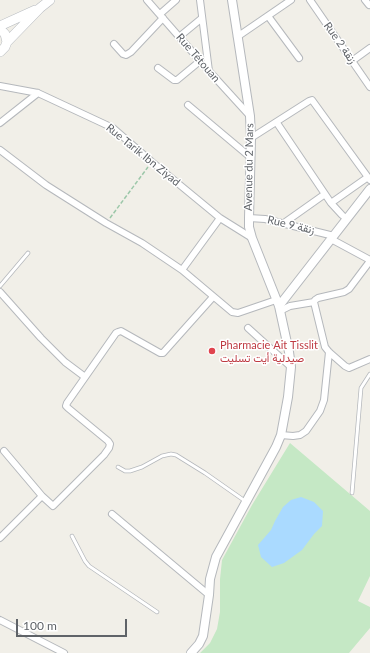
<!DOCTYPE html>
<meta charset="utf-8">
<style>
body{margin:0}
#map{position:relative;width:370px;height:653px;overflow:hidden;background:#f1efe8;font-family:Lato,sans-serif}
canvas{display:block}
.scale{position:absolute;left:16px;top:619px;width:111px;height:18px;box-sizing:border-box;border:2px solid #5f6368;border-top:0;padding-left:5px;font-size:12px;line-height:14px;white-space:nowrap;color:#5f6368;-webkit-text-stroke:3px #fff;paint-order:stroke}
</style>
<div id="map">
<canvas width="370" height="653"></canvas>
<div class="scale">100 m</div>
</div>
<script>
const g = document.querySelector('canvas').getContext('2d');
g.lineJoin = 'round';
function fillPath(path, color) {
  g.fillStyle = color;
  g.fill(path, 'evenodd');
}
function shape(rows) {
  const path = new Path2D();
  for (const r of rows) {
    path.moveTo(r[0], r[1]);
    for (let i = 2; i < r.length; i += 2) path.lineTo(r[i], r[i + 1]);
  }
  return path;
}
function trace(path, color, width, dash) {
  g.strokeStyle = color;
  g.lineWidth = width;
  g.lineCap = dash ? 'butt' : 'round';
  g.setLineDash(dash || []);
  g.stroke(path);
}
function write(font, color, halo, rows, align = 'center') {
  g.font = font + ' Lato,Vazirmatn,sans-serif';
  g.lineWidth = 3;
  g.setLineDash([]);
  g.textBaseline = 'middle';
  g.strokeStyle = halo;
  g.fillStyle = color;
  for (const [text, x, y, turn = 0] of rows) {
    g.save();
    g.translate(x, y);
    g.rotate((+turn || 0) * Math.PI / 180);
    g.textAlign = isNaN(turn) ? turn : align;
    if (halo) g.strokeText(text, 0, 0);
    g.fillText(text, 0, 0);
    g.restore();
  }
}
const green = shape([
 [290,443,370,511,370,576,358,601,370,607,370,628,349,653,200,653,210,643,217,629,220,612,220,579,222,560,252,505]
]);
const water = shape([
 [301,497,314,502,323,511,322,526,314,534,302,550,284,563,272,567,261,557,258,545,271,530,275,521,283,507,291,500]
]);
const path = shape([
 [110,218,148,167]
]);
const service = shape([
 [0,286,28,253],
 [118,467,125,471,130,471,142,467,162,456,171,454,176,455,205,473,245,501],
 [352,493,361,388,370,374],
 [72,536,85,561,89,566,157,612]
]);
const minor = shape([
 [147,0,209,71,250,116],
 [200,0,209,71],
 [310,0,370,87],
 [365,0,369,5],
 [160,14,176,0],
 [268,16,299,58],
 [179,37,202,18],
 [237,37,291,0],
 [114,44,123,54,126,55,131,52,163,18],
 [352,61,370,48],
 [158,68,174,80,177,80,200,61],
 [0,86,38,93,113,128,152,162,220,218,252,238],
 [188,105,250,157],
 [0,123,38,93],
 [277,123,331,203,342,215,347,219],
 [251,138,309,101,312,100,370,180],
 [0,150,46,185,106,223,142,243,182,270,232,312,238,313,276,300],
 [331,203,368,177],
 [249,218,265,219,334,236],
 [284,223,325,194],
 [331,239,370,260],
 [182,270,220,218],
 [0,292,41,338,65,362,85,377],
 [314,302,324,343,325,347,329,352,345,366,349,368,370,359],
 [280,311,290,306,314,302,315,300,318,298,344,292,349,289,370,261],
 [248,328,291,367],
 [281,435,293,436,300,435,306,431,320,411,324,400,329,352],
 [4,451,42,496,53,506,104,455,109,448,110,444,108,441,68,408,66,406,67,403,116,333,118,332,121,331,160,353,163,353,213,297],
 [112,514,209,595],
 [0,538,42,496],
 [0,620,64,653]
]);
const tertiary = shape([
 [279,306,370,189],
 [191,653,199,644,203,636,209,595,210,579,216,557,276,447,281,435,288,397,291,367,289,352,279,306,252,238,249,227,249,218,251,138,250,116,232,0]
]);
const secondary = shape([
 [0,26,35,10],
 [0,29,5,34,7,42,5,47,0,52],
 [7,42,40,8,50,0]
]);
const markers = [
 [212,351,4,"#e0444e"]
];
const streetNames = [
 ["Rue 2 زنقة",340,43,55],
 ["Rue Tétouan",198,58,49],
 ["Rue Tarik Ibn Ziyad",143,155,39],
 ["Avenue du 2 Mars",249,167,-89],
 ["Rue 9 زنقة",291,225,13]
];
const healthNames = [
 ["Pharmacie Ait Tisslit",220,345],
 ["صيدلية أيت تسليت",220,358]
];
fillPath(green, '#c5e8c5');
fillPath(water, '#aadaff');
trace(service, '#b5b8bc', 4.5);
trace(minor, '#b5b8bc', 8);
trace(tertiary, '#b5b8bc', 10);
trace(secondary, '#b6babf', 10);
trace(path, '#9cc7a9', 1.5, [4, 2]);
trace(service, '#fff', 3);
trace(minor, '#fff', 6);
trace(tertiary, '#fff', 8);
trace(secondary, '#fff', 9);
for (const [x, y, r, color] of markers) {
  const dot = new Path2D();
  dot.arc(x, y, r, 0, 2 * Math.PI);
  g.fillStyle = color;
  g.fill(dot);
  trace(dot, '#fff', 1.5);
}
write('11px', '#5f6368', '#fff', streetNames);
write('11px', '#be3a42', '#fff', healthNames, 'left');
</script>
